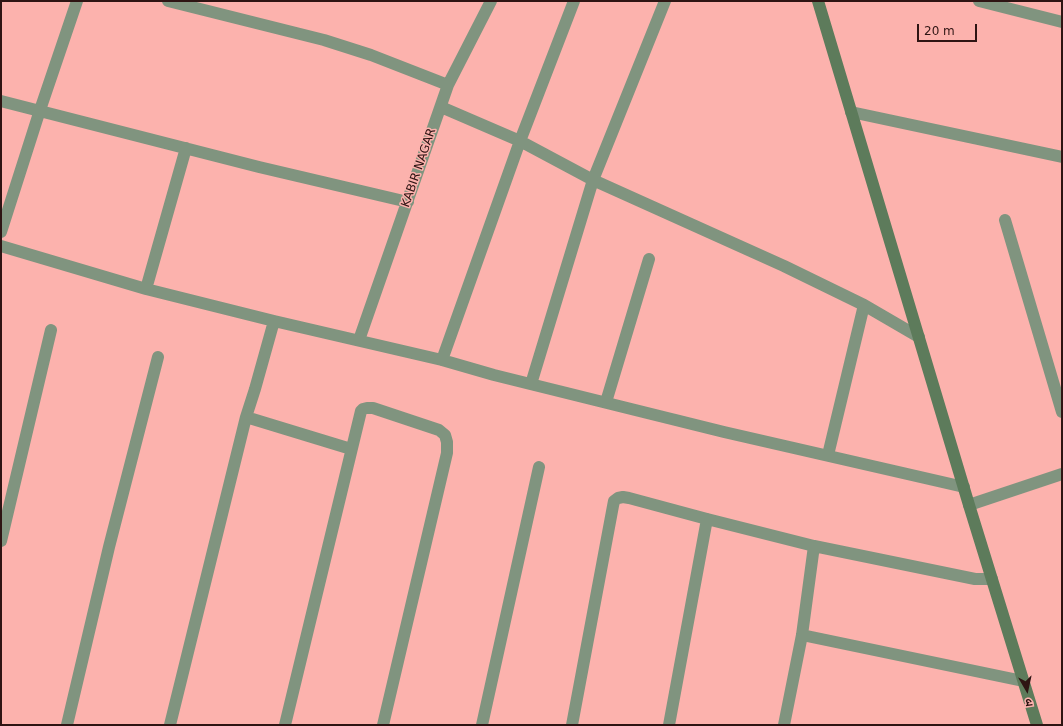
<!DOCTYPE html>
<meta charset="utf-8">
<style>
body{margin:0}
#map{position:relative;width:1063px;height:726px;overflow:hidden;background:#fcb2ad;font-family:"DejaVu Sans","Noto Sans Devanagari",sans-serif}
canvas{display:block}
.frame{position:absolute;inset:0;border:2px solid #2e1413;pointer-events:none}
.north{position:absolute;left:1007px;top:670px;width:40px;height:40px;-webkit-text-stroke:3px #fcb2ad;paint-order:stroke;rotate:171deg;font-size:11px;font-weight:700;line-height:16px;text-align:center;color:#2e1413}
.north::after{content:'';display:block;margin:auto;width:14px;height:18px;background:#2e1413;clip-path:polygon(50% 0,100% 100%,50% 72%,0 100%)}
.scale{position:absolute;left:917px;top:24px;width:60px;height:18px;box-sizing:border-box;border:2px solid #2e1413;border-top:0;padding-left:5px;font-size:12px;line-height:14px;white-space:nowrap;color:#2e1413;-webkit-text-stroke:3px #fcb2ad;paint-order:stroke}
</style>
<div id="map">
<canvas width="1063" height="726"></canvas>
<div class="frame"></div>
<div class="north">उ</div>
<div class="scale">20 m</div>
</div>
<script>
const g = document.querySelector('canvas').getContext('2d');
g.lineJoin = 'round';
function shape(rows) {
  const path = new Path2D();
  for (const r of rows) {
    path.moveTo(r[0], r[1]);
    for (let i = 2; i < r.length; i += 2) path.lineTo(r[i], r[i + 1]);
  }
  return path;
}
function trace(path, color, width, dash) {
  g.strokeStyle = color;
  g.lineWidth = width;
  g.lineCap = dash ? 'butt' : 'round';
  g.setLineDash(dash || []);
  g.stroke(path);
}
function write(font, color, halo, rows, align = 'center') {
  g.font = font + ' "DejaVu Sans",sans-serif';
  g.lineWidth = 3;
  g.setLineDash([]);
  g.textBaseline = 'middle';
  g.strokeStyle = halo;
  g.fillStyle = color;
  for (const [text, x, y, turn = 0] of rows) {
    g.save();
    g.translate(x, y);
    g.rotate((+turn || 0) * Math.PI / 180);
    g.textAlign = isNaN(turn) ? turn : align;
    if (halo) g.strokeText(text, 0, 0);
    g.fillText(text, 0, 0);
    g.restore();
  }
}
const street = shape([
 [168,1,324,40,371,55,448,85],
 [979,1,1062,22],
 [1,101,259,167,408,202],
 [441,107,520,141,593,180,784,266,864,305,919,337],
 [851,112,1062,157],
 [1005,220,1062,412],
 [1,232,40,110,77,1],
 [1,246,146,289,274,321,442,360,494,375,724,432,964,487],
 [146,289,186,148],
 [359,340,448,85,491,1],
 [442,360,520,141,574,1],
 [531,384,593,180,665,1],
 [606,402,649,259],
 [246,417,351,449],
 [828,455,864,305],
 [969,505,1062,474],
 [1,541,51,330],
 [802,635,1023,681],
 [67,725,109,547,158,357],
 [170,725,246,417,255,389,274,321],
 [285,725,361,411,363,409,367,408,373,408,439,430,445,435,447,442,447,453,383,725],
 [482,725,539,467],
 [572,725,613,506,614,501,618,498,623,497,629,498,707,519,814,546,975,579,992,579],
 [669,725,707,519],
 [784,725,802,635,814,546]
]);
const secondary = shape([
 [818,1,969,505,1037,725]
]);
const streetNames = [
 ["KABIR NAGAR",419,168,-71]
];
trace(street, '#80947f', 12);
trace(secondary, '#5d7b5b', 12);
write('12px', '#2e1413', '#fcb2ad', streetNames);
</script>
